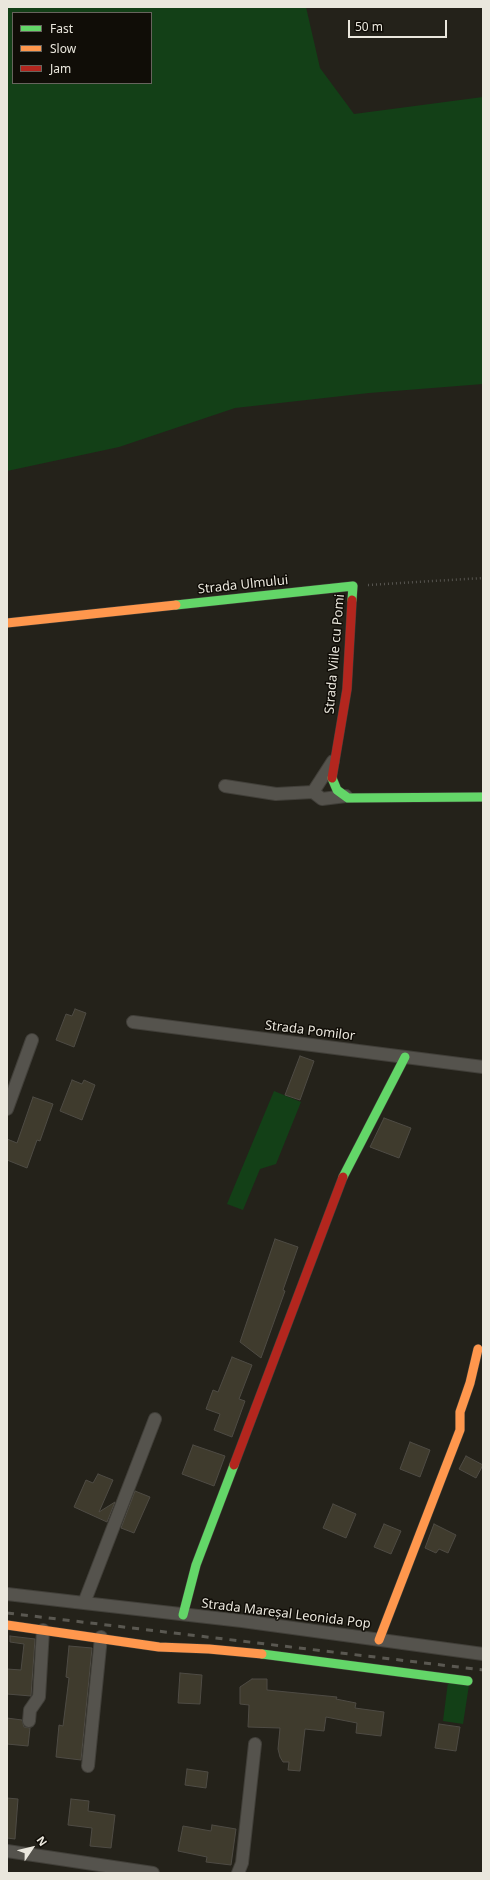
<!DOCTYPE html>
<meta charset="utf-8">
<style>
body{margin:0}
#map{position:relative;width:490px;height:1880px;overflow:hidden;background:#24221a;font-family:"Noto Sans",sans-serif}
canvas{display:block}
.frame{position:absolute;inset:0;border:8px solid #eae7dd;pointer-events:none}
.legend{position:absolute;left:12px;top:12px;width:140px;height:72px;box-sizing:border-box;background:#100d07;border:1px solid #67645d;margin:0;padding:5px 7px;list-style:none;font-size:12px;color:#eae7dd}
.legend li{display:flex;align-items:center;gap:8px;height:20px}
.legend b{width:20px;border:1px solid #67645d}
.north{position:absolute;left:12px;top:1828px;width:40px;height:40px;-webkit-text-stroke:3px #100d07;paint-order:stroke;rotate:55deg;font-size:11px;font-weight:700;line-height:16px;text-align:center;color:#eae7dd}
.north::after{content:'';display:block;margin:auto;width:14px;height:18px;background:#eae7dd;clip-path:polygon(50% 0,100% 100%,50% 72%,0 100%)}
.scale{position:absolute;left:348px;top:20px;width:99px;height:18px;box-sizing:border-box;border:2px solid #eae7dd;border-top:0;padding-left:5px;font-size:12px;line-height:14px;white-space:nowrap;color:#eae7dd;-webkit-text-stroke:3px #100d07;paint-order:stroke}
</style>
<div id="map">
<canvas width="490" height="1880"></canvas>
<div class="frame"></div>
<ul class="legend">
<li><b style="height:5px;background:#63d668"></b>Fast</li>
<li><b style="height:5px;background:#ff974d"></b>Slow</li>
<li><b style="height:5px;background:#b3261e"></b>Jam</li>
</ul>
<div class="north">N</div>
<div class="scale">50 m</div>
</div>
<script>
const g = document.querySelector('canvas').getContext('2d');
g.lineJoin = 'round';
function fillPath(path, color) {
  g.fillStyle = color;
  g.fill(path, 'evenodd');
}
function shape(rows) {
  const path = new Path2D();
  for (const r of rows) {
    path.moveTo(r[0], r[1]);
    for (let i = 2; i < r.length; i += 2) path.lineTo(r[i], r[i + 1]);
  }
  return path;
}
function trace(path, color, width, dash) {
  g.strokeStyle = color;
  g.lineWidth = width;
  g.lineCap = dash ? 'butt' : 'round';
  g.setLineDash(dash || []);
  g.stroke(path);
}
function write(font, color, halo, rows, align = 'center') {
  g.font = font + ' "Noto Sans",sans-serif';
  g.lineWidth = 3;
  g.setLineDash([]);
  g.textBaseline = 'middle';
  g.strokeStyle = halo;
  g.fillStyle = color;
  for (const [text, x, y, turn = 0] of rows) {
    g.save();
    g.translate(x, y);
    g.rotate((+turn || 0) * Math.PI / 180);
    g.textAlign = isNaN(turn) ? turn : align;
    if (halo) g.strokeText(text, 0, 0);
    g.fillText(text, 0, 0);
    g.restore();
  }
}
const green = shape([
 [7,7,306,7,320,68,354,114,483,97,483,384,369,393,235,408,119,447,7,471],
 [13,13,151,13,151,83,13,83],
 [274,1091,301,1102,276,1164,260,1169,243,1210,227,1204],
 [448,1682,469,1685,463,1724,443,1721]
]);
const building = shape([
 [75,1009,86,1013,74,1047,56,1040,66,1014,72,1016,75,1009],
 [300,1056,314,1061,300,1100,285,1095,300,1056],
 [72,1080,82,1084,84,1080,95,1085,82,1120,60,1111,72,1080],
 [33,1097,53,1104,40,1141,37,1140,27,1168,7,1160,7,1139,17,1143,33,1097],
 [384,1118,411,1128,399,1158,370,1147,384,1118],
 [275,1239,298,1247,283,1290,285,1291,261,1358,240,1342,275,1239],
 [232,1357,252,1365,239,1399,245,1401,232,1437,214,1430,220,1414,206,1409,213,1390,218,1392,232,1357],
 [410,1442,430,1450,420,1477,400,1469,410,1442],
 [193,1445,225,1456,214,1486,182,1474,193,1445],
 [466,1456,483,1465,476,1478,459,1469,466,1456],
 [98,1474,113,1480,99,1512,115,1502,107,1522,74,1507,86,1480,93,1483,98,1474],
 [135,1491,150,1497,134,1533,121,1528,135,1491],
 [333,1504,356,1514,346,1538,323,1528,333,1504],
 [384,1524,401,1531,391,1554,374,1547,384,1524],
 [434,1524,456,1535,448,1553,439,1549,436,1553,425,1548,434,1524],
 [10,1636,35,1639,31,1696,7,1694,7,1669,21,1670,24,1644,10,1642,10,1636],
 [69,1646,92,1648,81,1760,56,1757,59,1725,63,1726,69,1678,66,1677,69,1646],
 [180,1673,202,1675,200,1704,178,1703,180,1673],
 [252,1679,267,1679,267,1690,337,1697,336,1699,356,1703,355,1708,384,1712,381,1736,356,1733,357,1723,326,1717,324,1731,305,1729,300,1771,288,1770,289,1762,283,1762,280,1757,278,1749,280,1728,248,1727,249,1705,240,1704,240,1687,252,1679],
 [7,1718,22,1720,24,1727,30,1728,28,1746,7,1744,7,1718],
 [439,1724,460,1727,456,1751,435,1748,439,1724],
 [187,1769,208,1772,206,1788,185,1785,187,1769],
 [7,1798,18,1799,15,1839,7,1838,7,1798],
 [71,1799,89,1801,88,1811,115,1815,111,1848,90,1846,92,1828,68,1825,71,1799],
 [212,1825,236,1829,231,1865,206,1862,207,1857,178,1851,183,1826,211,1831,212,1825]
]);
const path = shape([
 [368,585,483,578]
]);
const street = shape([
 [225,786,276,794,313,792,333,761],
 [313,792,322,799,346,796],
 [133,1022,483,1067],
 [7,1109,32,1040],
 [155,1419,84,1603,242,1621,483,1654],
 [7,1594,84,1603],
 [29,1721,30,1710,39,1697,43,1630],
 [88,1766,101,1637],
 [7,1851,153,1873],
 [238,1873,242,1863,255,1744]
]);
const fast = shape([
 [176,605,353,586,352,600],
 [332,778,337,790,348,798,483,797],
 [343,1177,405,1057],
 [183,1615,196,1565,234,1465],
 [262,1654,468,1681]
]);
const slow = shape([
 [7,623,176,605],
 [7,1625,159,1647,209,1649,262,1654],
 [379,1640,460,1430,460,1412,470,1383,478,1349]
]);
const jam = shape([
 [332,778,347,689,352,600],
 [234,1465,343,1177]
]);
const rail = shape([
 [7,1613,483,1670]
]);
const streetNames = [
 ["Strada Ulmului",243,585,-6],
 ["Strada Viile cu Pomi",335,654,-85],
 ["Strada Pomilor",310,1031,7],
 ["Strada Mareșal Leonida Pop",286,1614,7]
];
fillPath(green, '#134017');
fillPath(building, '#3f3b2d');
trace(building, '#4e4b44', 1);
trace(street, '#413f39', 14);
trace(fast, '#413f39', 10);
trace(slow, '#413f39', 10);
trace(jam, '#413f39', 10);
trace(path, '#575550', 2.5, [1, 3]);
trace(street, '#55534d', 12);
trace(fast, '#63d668', 9);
trace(slow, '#ff974d', 9);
trace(jam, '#b3261e', 9);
trace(rail, '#5a5851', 3, [7, 7]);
write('13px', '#eae7dd', '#100d07', streetNames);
</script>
